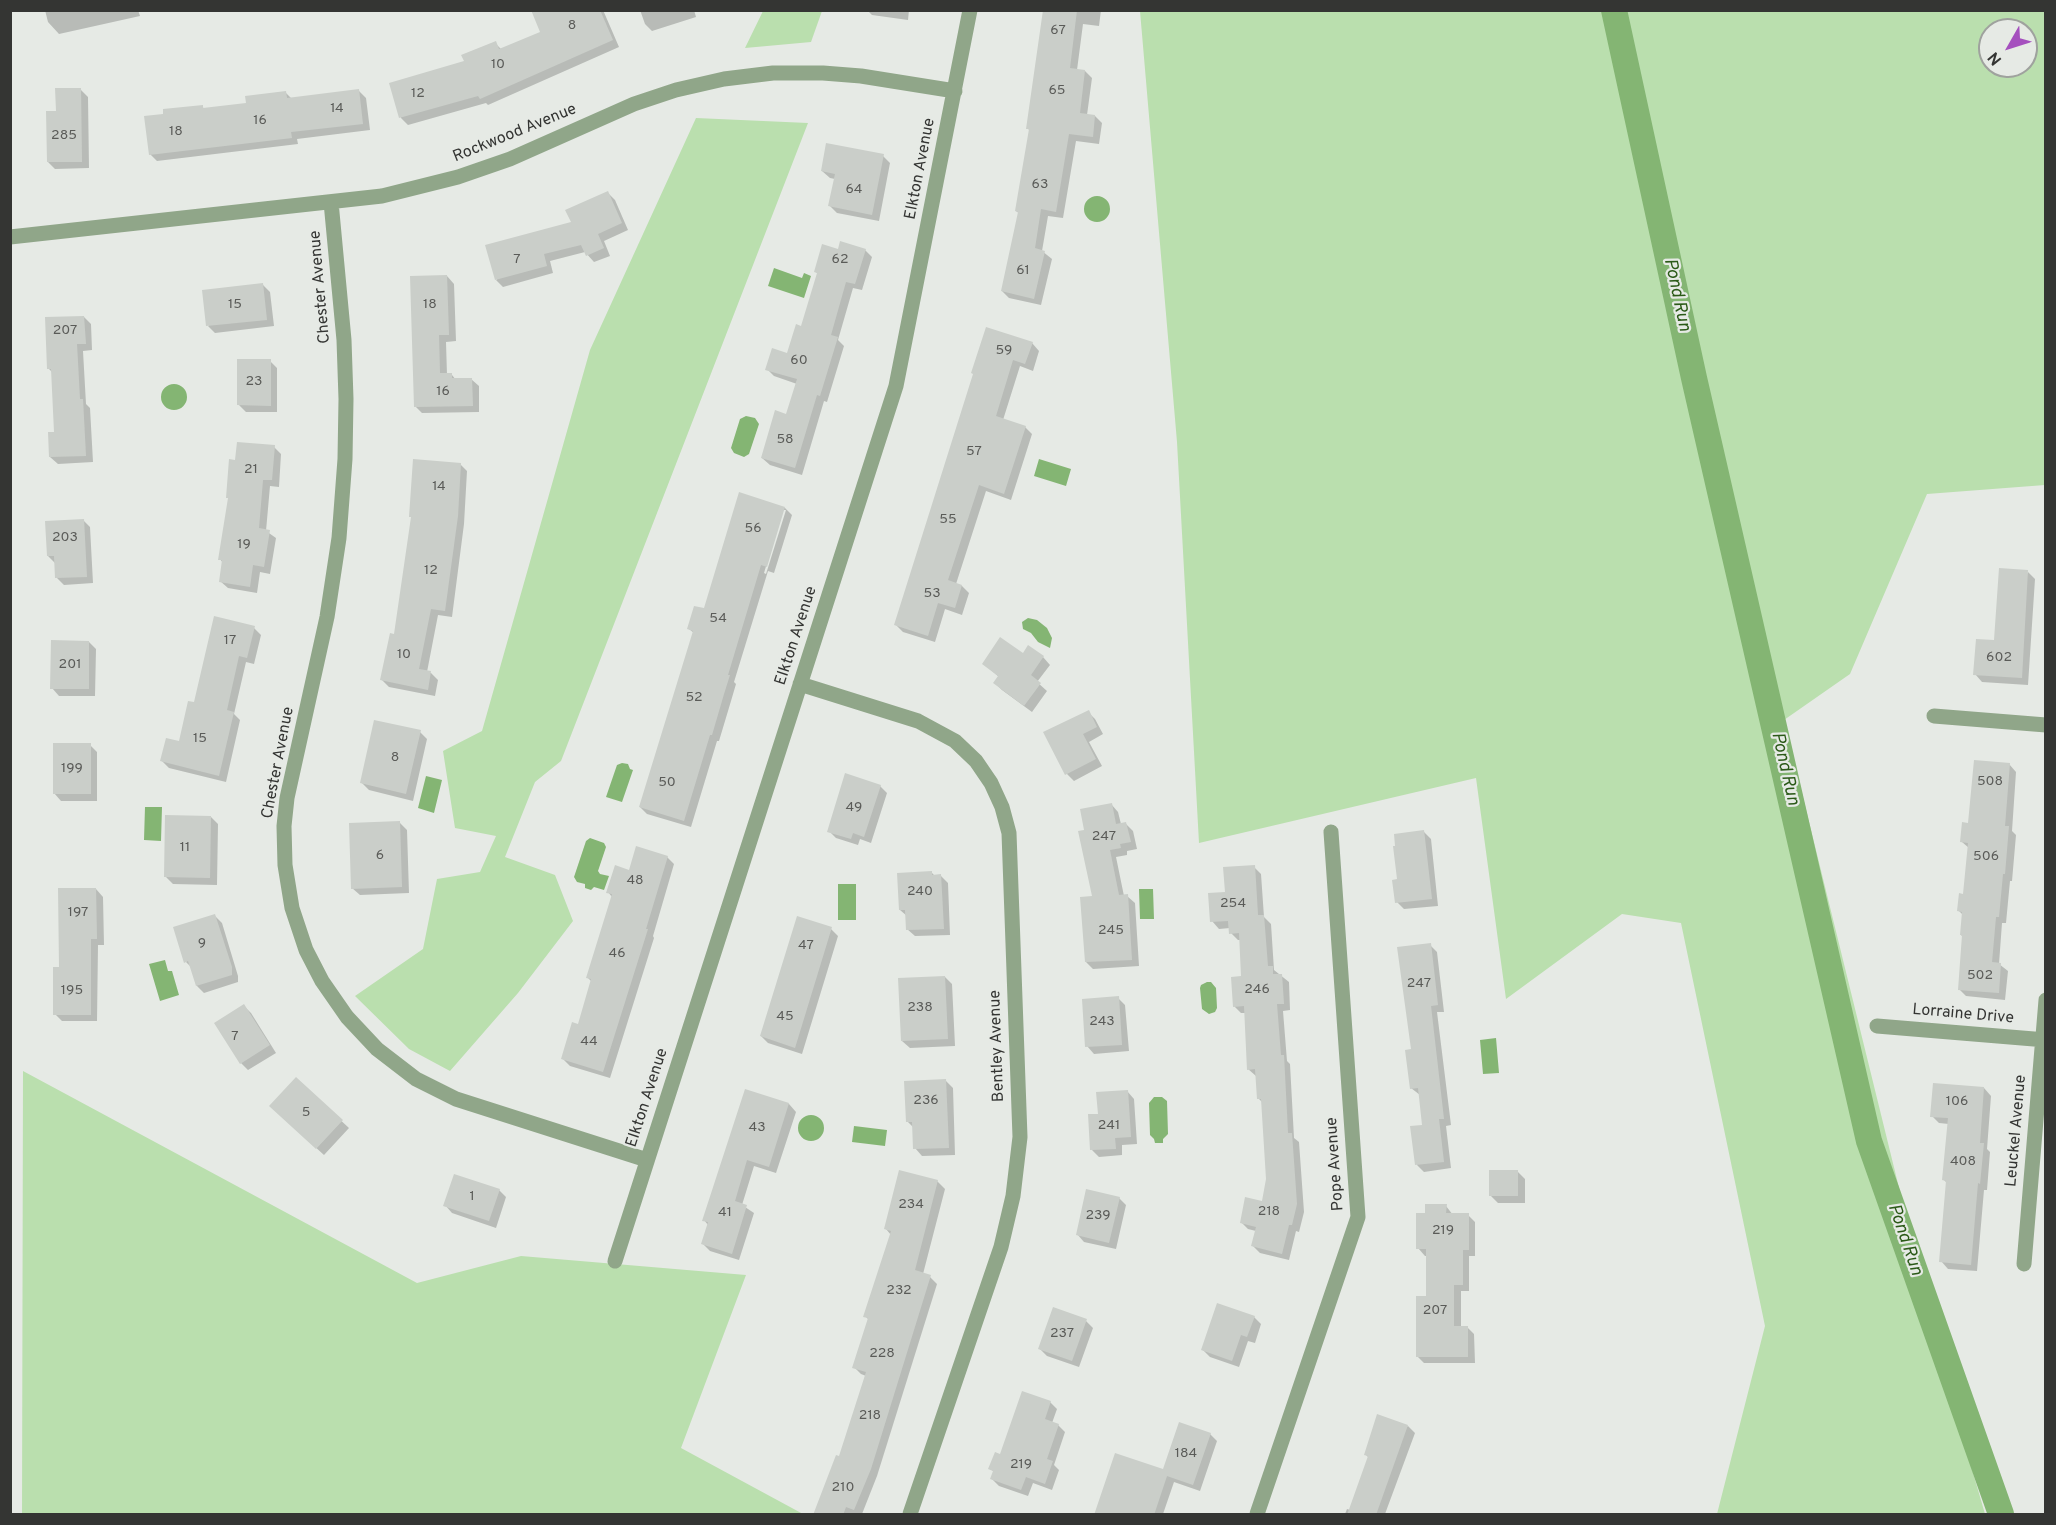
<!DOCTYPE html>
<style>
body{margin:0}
#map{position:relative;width:2056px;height:1525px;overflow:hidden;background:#e6eae5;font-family:Overpass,sans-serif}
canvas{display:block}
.frame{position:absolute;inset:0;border:12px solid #343533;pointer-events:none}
.north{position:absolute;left:1978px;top:18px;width:60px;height:60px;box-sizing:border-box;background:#e6eae5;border:2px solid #9fa29e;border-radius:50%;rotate:231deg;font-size:16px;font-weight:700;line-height:24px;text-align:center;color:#343533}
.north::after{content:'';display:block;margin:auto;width:21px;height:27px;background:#a550be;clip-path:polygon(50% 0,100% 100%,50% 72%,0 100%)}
</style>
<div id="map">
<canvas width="2056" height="1525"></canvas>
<div class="frame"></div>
<div class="north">N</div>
</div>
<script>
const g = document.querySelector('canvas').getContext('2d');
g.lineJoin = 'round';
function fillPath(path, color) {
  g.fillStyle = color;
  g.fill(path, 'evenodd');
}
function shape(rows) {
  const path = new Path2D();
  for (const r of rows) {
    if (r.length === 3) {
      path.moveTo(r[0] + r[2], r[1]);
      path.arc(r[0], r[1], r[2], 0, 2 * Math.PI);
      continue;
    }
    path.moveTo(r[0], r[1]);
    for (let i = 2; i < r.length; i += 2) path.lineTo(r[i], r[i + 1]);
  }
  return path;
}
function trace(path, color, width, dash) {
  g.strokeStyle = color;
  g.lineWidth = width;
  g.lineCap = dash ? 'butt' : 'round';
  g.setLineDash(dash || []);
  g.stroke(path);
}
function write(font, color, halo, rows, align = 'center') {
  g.font = font + ' Overpass,sans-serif';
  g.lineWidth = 4.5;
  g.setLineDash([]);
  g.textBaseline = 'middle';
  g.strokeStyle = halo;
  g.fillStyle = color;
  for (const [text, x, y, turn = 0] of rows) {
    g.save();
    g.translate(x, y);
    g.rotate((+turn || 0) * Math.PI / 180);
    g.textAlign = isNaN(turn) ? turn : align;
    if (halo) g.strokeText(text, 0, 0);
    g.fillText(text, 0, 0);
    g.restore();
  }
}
const green = shape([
 [763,11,763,10,822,11,811,42,745,48],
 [1140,11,2045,11,2045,485,1927,494,1850,674,1784,720,1948,1387,1985,1514,1717,1514,1765,1326,1681,923,1622,914,1506,999,1476,778,1199,843,1177,442],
 [1990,30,2026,30,2026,66,1990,66],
 [696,118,808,123,561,761,535,782,505,857,555,875,573,921,518,993,450,1071,409,1049,355,996,423,949,437,879,480,872,496,836,455,828,443,751,482,731,590,350],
 [23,1071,417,1283,521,1256,746,1275,681,1448,803,1514,22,1514]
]);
const water = shape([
 [1097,209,13],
 [774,268,802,278,804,273,811,276,804,298,768,286],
 [174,397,13],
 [746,416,755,418,759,424,749,454,744,457,734,453,731,448,740,419],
 [1039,459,1071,469,1066,486,1034,476],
 [1028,618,1037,620,1047,628,1052,638,1050,648,1038,642,1031,633,1023,629,1022,622],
 [622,763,628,764,630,769,633,770,622,802,606,797,617,765],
 [426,776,442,780,434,813,418,808],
 [145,807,162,807,161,841,144,840],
 [590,838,604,843,606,847,598,871,600,874,609,876,604,890,594,887,591,890,585,888,585,884,577,882,574,877,586,841],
 [838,884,856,884,856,920,838,920],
 [1139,889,1153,889,1154,919,1140,919],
 [165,960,168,971,172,971,179,995,160,1001,149,964],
 [1207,982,1211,982,1216,988,1217,1008,1215,1012,1209,1014,1202,1009,1200,988,1201,985],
 [1496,1038,1499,1073,1483,1074,1480,1040],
 [1154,1097,1162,1097,1167,1101,1168,1134,1163,1139,1163,1143,1155,1143,1154,1139,1150,1135,1149,1103],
 [811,1128,13],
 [854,1126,887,1130,885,1146,852,1142]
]);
const shadow = shape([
 [45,10,138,10,140,16,59,34,48,22],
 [560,10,603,10,619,47,488,105,486,103,408,125,401,118,391,84,466,62,495,43,502,50,542,33],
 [640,10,694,10,696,17,652,31,645,24],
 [867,10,909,10,908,20,872,15],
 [1044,10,1101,10,1099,26,1083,24,1077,70,1085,71,1092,78,1087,115,1095,116,1102,123,1099,144,1076,141,1063,218,1048,216,1042,251,1052,259,1041,305,1009,298,1002,291,1020,214,1016,211,1031,131,1028,129],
 [81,90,88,97,89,168,55,169,48,162,57,112],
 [359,91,366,98,370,130,297,139,298,144,157,161,150,154,202,106,205,110,248,104,285,92,292,99],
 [883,156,890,163,879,221,837,213,830,206,835,179,830,178,822,171],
 [608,193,615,200,628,230,604,241,610,256,594,262,585,252,550,261,553,273,503,287,496,280,573,223],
 [865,250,872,257,862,290,853,288,838,340,844,346,827,402,824,401,802,475,770,465,762,458,787,416,797,384,774,376,767,369,788,355,802,328,818,274,816,272,839,251],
 [447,276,454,284,456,341,446,342,447,375,452,375,456,380,471,379,479,386,479,412,422,413,415,406],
 [263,285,270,292,274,326,215,333,208,326],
 [84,317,91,324,92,350,83,351,86,404,90,408,93,462,58,464,50,457,56,433,53,373,49,369],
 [1032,343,1039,351,1033,371,1020,366,1003,420,1025,427,1032,434,1011,500,986,491,956,584,962,586,969,593,962,615,945,609,935,642,903,632,896,625,975,375],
 [270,361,277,368,277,412,246,412,239,405],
 [274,447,281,454,279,487,270,486,266,531,276,538,270,574,260,572,257,593,228,588,220,581,223,563,220,559,236,461],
 [460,464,467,471,464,524,452,617,438,615,427,672,431,673,438,680,435,696,389,687,382,680,396,636],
 [740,494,785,508,792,515,774,573,768,571,734,682,736,684,731,701,719,741,717,741,691,827,647,814,640,807,694,633,689,629,695,608,705,610],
 [783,510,786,510,766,574,764,573],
 [83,520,90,527,93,583,64,585,57,578,55,563,48,556],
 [2028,572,2035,579,2028,685,1982,682,1975,674,1996,642],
 [254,628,261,635,254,664,246,662,234,714,240,720,226,782,169,768,162,761,180,743,195,704],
 [89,642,96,649,95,696,59,696,52,688],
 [1023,655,1043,657,1050,665,1037,682,1047,691,1032,712,1002,690,995,683,999,677,984,664],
 [1088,712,1095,719,1103,734,1089,742,1102,766,1074,781,1067,774,1045,733],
 [420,732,427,739,413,801,369,790,362,783],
 [90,745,97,752,97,801,61,801,54,793],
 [2009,764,2016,772,2012,831,2016,835,2012,881,2010,881,2006,923,2002,923,1999,964,2008,971,2005,1000,1966,996,1959,989,1963,937,1961,935,1963,915,1959,911,1964,895,1969,848,1962,842,1970,824],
 [880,786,887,793,871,843,860,839,858,845,836,838,829,831],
 [1111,804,1118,812,1121,824,1126,824,1133,831,1137,849,1127,851,1127,855,1116,857,1124,896,1127,896,1135,903,1139,966,1093,969,1086,962,1093,898,1086,831],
 [211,817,218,824,217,885,173,884,166,877],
 [400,823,407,830,409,893,360,895,352,888],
 [1424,832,1431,839,1438,906,1404,909,1397,902,1398,881],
 [667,857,674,864,653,936,654,938,610,1078,570,1066,563,1059,579,1026,592,982,588,978,612,897,608,892,630,872],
 [1254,867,1261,874,1264,917,1271,924,1274,970,1289,982,1290,1010,1283,1011,1287,1061,1290,1064,1294,1138,1299,1142,1304,1212,1299,1232,1296,1231,1289,1260,1260,1253,1253,1246,1256,1231,1248,1229,1241,1222,1263,1202,1268,1179,1263,1103,1259,1099,1256,1076,1248,1069,1246,1013,1241,1013,1234,1006,1243,978,1241,940,1238,940,1231,933,1230,928,1219,929,1212,921,1226,894],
 [932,873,935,876,941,876,948,883,950,935,915,936,907,929,907,916,900,910],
 [96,889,103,897,104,945,98,945,97,1021,62,1021,55,1014,61,968],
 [215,916,222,923,238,976,238,982,204,993,197,986,192,968,186,962],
 [831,929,838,936,802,1054,768,1043,761,1036],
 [1430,945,1437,952,1444,1012,1437,1012,1451,1125,1446,1126,1451,1168,1424,1172,1417,1165,1423,1126,1420,1095,1411,1088,1413,1050],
 [945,977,952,984,955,1046,910,1048,902,1041],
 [1118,998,1125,1005,1129,1051,1094,1054,1087,1046],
 [244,1006,251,1013,276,1053,248,1070,241,1063],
 [296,1079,349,1128,324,1155,278,1113],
 [946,1081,953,1088,955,1155,922,1156,915,1148,914,1128,907,1121],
 [1984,1088,1991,1096,1987,1149,1990,1152,1987,1190,1984,1190,1977,1271,1948,1269,1941,1261,1947,1183,1944,1180,1949,1124,1939,1123,1932,1116],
 [746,1091,789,1104,796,1112,776,1173,754,1166,742,1205,754,1213,739,1260,710,1251,702,1243,708,1225,704,1220],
 [1127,1091,1134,1099,1137,1144,1122,1145,1122,1155,1099,1157,1092,1150,1099,1115],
 [1518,1172,1525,1179,1525,1203,1498,1203,1491,1196],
 [937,1181,945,1189,923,1274,930,1277,937,1284,877,1476,862,1514,814,1514,840,1458,866,1376,861,1374,854,1367,869,1320,865,1316,891,1235,886,1229],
 [499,1190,506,1197,496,1228,452,1213,445,1205],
 [1119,1198,1126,1205,1116,1249,1084,1242,1077,1234],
 [1446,1206,1453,1215,1468,1215,1475,1222,1475,1256,1469,1256,1469,1291,1461,1291,1461,1327,1467,1327,1474,1334,1475,1363,1424,1363,1417,1356,1427,1297,1428,1256,1425,1256,1418,1248,1426,1214],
 [1254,1317,1261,1324,1255,1343,1248,1341,1239,1367,1210,1357,1203,1350],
 [1086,1321,1093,1328,1079,1367,1047,1356,1040,1349],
 [1050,1402,1057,1409,1052,1423,1058,1425,1065,1432,1054,1465,1059,1470,1052,1490,1033,1483,1028,1496,999,1486,992,1479,994,1472,990,1468],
 [1408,1426,1415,1433,1385,1514,1345,1514,1347,1509,1350,1510,1369,1458,1365,1454],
 [1210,1434,1217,1441,1200,1491,1174,1482,1163,1514,1096,1514,1164,1471]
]);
const canal = shape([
 [1614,10,1694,378,1869,1141,2001,1514]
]);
const building = shape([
 [531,10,600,10,613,40,480,99,478,96,399,118,389,83,464,61,461,55,496,41,499,49,540,32],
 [1043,10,1077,10,1070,68,1085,70,1080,113,1095,115,1093,137,1069,134,1056,212,1041,209,1035,248,1045,251,1034,299,1001,291,1018,212,1015,211,1029,129,1026,129],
 [55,88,81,88,82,162,47,162,46,111,56,111],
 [359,89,363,124,291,132,292,138,149,155,144,116,163,114,163,109,203,105,203,108,246,103,245,96,286,91,287,98],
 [826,143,884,154,872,215,828,206,835,174,821,171],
 [608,191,622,223,598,234,604,248,586,256,581,245,544,254,547,266,495,280,485,245,571,222,565,210],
 [840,241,866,249,855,284,846,282,831,335,838,337,820,396,817,395,795,468,761,458,775,410,786,414,797,379,765,370,772,348,787,353,796,324,801,326,817,273,814,272,822,244,838,249],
 [447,275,449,335,439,335,440,373,452,373,452,378,472,378,473,406,414,407,410,276],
 [263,283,267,320,206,326,202,290],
 [84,316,86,344,77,344,80,399,83,399,86,456,49,457,48,432,54,432,51,369,47,369,45,317],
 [986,327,1033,342,1025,364,1013,360,996,416,1026,426,1004,494,979,485,948,580,962,585,955,608,938,603,928,636,894,625,973,374,971,373],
 [237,359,271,359,271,406,237,405],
 [237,442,275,445,272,480,263,480,259,528,270,530,264,567,253,565,250,587,219,582,222,560,218,560,228,498,226,498,229,459,235,460],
 [413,459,461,463,458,516,445,611,431,609,419,669,431,671,428,690,380,680,390,633,394,634,411,517,409,517],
 [739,492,785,507,767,567,761,565,728,675,730,675,724,694,712,735,710,735,684,821,639,807,693,631,687,629,694,606,704,608],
 [84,519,87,577,55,578,54,556,47,556,45,521],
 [1999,568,2028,570,2022,678,1973,675,1976,639,1994,640],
 [214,616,255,626,247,658,239,656,227,710,234,712,219,776,160,761,166,738,179,741,188,701,194,702],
 [1000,637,1023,653,1028,645,1044,656,1031,675,1041,683,1024,706,993,683,998,676,982,664],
 [51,640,89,641,89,689,50,689],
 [1089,710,1097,727,1083,734,1096,759,1065,775,1043,732],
 [374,720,421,730,406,794,360,783],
 [53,743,91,743,91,794,53,794],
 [1974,760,2010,763,2005,826,2009,826,2005,874,2003,874,1999,917,1996,917,1992,962,2001,963,1999,993,1958,990,1962,935,1960,935,1962,912,1957,911,1959,893,1963,894,1968,843,1960,842,1962,822,1968,823],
 [845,773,881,785,864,837,853,833,851,839,827,832],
 [1112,803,1116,824,1126,822,1131,842,1120,844,1121,848,1110,850,1119,895,1128,894,1132,960,1085,962,1080,897,1092,896,1078,831,1084,830,1080,809],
 [165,815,211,816,210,878,164,877],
 [400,821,402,887,351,889,349,823],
 [1424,830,1432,899,1395,903,1392,880,1397,879,1393,846,1395,846,1394,834],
 [636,846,668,856,646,929,648,929,603,1072,561,1059,572,1022,578,1024,591,979,586,978,612,894,606,893,615,865,629,870],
 [1255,865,1258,915,1264,915,1268,966,1273,966,1273,974,1282,974,1284,1004,1277,1004,1281,1055,1284,1055,1288,1133,1292,1133,1297,1204,1292,1225,1289,1225,1282,1254,1251,1246,1256,1227,1240,1223,1245,1197,1262,1201,1266,1179,1261,1099,1257,1099,1255,1069,1247,1070,1244,1006,1233,1007,1231,977,1241,976,1239,933,1229,934,1228,921,1210,922,1208,893,1225,892,1223,867],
 [932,871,932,875,941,874,944,929,906,930,905,910,899,910,897,873],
 [58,888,96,888,97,939,91,939,91,1015,53,1015,53,967,59,967],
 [215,914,232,967,232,975,196,986,188,961,184,963,173,927],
 [797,916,832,927,795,1048,760,1036],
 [1431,943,1438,1005,1431,1006,1444,1119,1439,1119,1444,1162,1415,1165,1410,1126,1422,1125,1418,1088,1410,1089,1405,1050,1411,1049,1397,947],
 [945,976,948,1039,901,1041,898,978],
 [1119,996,1122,1045,1085,1047,1082,999],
 [244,1004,270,1045,240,1064,214,1023],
 [296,1077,343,1120,316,1149,269,1106],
 [946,1079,949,1148,913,1149,912,1122,906,1122,904,1081],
 [1933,1083,1984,1087,1980,1143,1984,1143,1980,1184,1978,1183,1971,1265,1939,1262,1946,1181,1942,1180,1948,1118,1930,1117],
 [745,1089,789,1103,769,1167,747,1160,735,1201,747,1205,732,1254,701,1244,708,1222,702,1221],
 [1128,1090,1131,1137,1115,1138,1116,1149,1090,1150,1088,1114,1098,1114,1096,1092],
 [899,1170,938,1180,915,1270,931,1275,871,1469,854,1510,846,1507,843,1515,813,1515,836,1455,839,1456,866,1372,852,1368,868,1318,863,1317,891,1231,884,1229],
 [1489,1170,1518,1170,1518,1196,1489,1196],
 [454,1174,500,1189,489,1221,443,1206],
 [1086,1189,1120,1197,1109,1243,1076,1235],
 [1425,1204,1447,1204,1446,1213,1469,1213,1469,1250,1463,1250,1463,1285,1454,1285,1454,1326,1468,1326,1468,1357,1416,1357,1416,1296,1426,1296,1426,1249,1416,1249,1416,1213,1425,1213],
 [1217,1303,1255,1316,1247,1337,1241,1335,1232,1361,1201,1350],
 [1053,1307,1087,1319,1072,1361,1038,1349],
 [1022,1391,1051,1401,1045,1419,1059,1424,1047,1459,1053,1461,1045,1484,1026,1477,1021,1490,990,1479,993,1471,988,1469,995,1452,1000,1454],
 [1377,1414,1408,1425,1376,1515,1347,1515,1368,1456,1364,1455],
 [1179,1422,1211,1433,1193,1485,1167,1476,1154,1515,1094,1515,1115,1453,1163,1469]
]);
const street = shape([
 [331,202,344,340,346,399,345,459,339,538,327,617,287,798,284,826,285,865,292,908,306,950,322,981,347,1017,377,1049,416,1079,456,1099,647,1160],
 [10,237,382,196,458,177,510,159,634,104,676,90,724,79,773,73,823,73,861,76,955,91],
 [800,684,918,721,955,741,976,761,991,783,1002,807,1009,833,1020,1137,1013,1196,1001,1247,910,1514],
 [1934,716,2046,725],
 [1877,1026,2046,1040],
 [615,1261,896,386,970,10],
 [2024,1264,2046,1000],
 [1257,1514,1358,1217,1331,832]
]);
const numberNames = [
 ["8",572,26],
 ["67",1058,31],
 ["10",498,65],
 ["65",1057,91],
 ["12",418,94],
 ["14",337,109],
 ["16",260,121],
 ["18",176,132],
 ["285",64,136],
 ["63",1040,185],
 ["64",854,190],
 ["7",517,260],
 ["62",840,260],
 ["61",1023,271],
 ["15",235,305],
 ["18",430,305],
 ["207",65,331],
 ["59",1004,351],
 ["60",799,361],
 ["23",254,382],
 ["16",443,392],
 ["58",785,440],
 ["57",974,452],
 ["21",251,470],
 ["14",439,487],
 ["55",948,520],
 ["56",753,529],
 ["203",65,538],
 ["19",244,545],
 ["12",431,571],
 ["53",932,594],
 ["54",718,619],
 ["17",230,641],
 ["10",404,655],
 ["602",1999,658],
 ["201",70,665],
 ["52",694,698],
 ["15",200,739],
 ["8",395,758],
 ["199",72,769],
 ["508",1990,782],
 ["50",667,783],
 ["49",854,808],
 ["247",1104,837],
 ["11",185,848],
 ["6",380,856],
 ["506",1986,857],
 ["48",635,881],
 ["240",920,892],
 ["254",1233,904],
 ["197",78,913],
 ["245",1111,931],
 ["9",202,944],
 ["47",806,946],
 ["46",617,954],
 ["502",1980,976],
 ["247",1419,984],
 ["246",1257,990],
 ["195",72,991],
 ["238",920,1008],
 ["45",785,1017],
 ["243",1102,1022],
 ["7",235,1037],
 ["44",589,1042],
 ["236",926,1101],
 ["106",1957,1102],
 ["5",306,1113],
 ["241",1109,1126],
 ["43",757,1128],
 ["408",1963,1162],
 ["1",472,1197],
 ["234",911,1205],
 ["218",1269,1212],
 ["41",725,1213],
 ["239",1098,1216],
 ["219",1443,1231],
 ["232",899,1291],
 ["207",1435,1311],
 ["237",1062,1334],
 ["228",882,1354],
 ["218",870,1416],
 ["184",1186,1454],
 ["219",1021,1465],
 ["210",843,1488]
];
const streetNames = [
 ["Rockwood Avenue",515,134,-22],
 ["Elkton Avenue",921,169,-79],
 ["Chester Avenue",321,287,-95],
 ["Elkton Avenue",797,636,-72],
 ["Chester Avenue",279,763,-79],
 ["Lorraine Drive",1963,1015,5],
 ["Bentley Avenue",998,1046,-92],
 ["Elkton Avenue",648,1098,-72],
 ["Leuckel Avenue",2017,1131,-85],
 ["Pope Avenue",1336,1164,-94]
];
const waterNames = [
 ["Pond Run",1676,295,78],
 ["Pond Run",1784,769,77],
 ["Pond Run",1904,1240,71]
];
fillPath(green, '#badfae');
fillPath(water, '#84b573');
fillPath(shadow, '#0003');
trace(canal, '#84b573', 26);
fillPath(building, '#cacec9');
trace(street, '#90a689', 15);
write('14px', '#5a5b58', null, numberNames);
write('16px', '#343533', '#e6eae5', streetNames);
write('italic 18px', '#2b5a18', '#e6eae5', waterNames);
</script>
